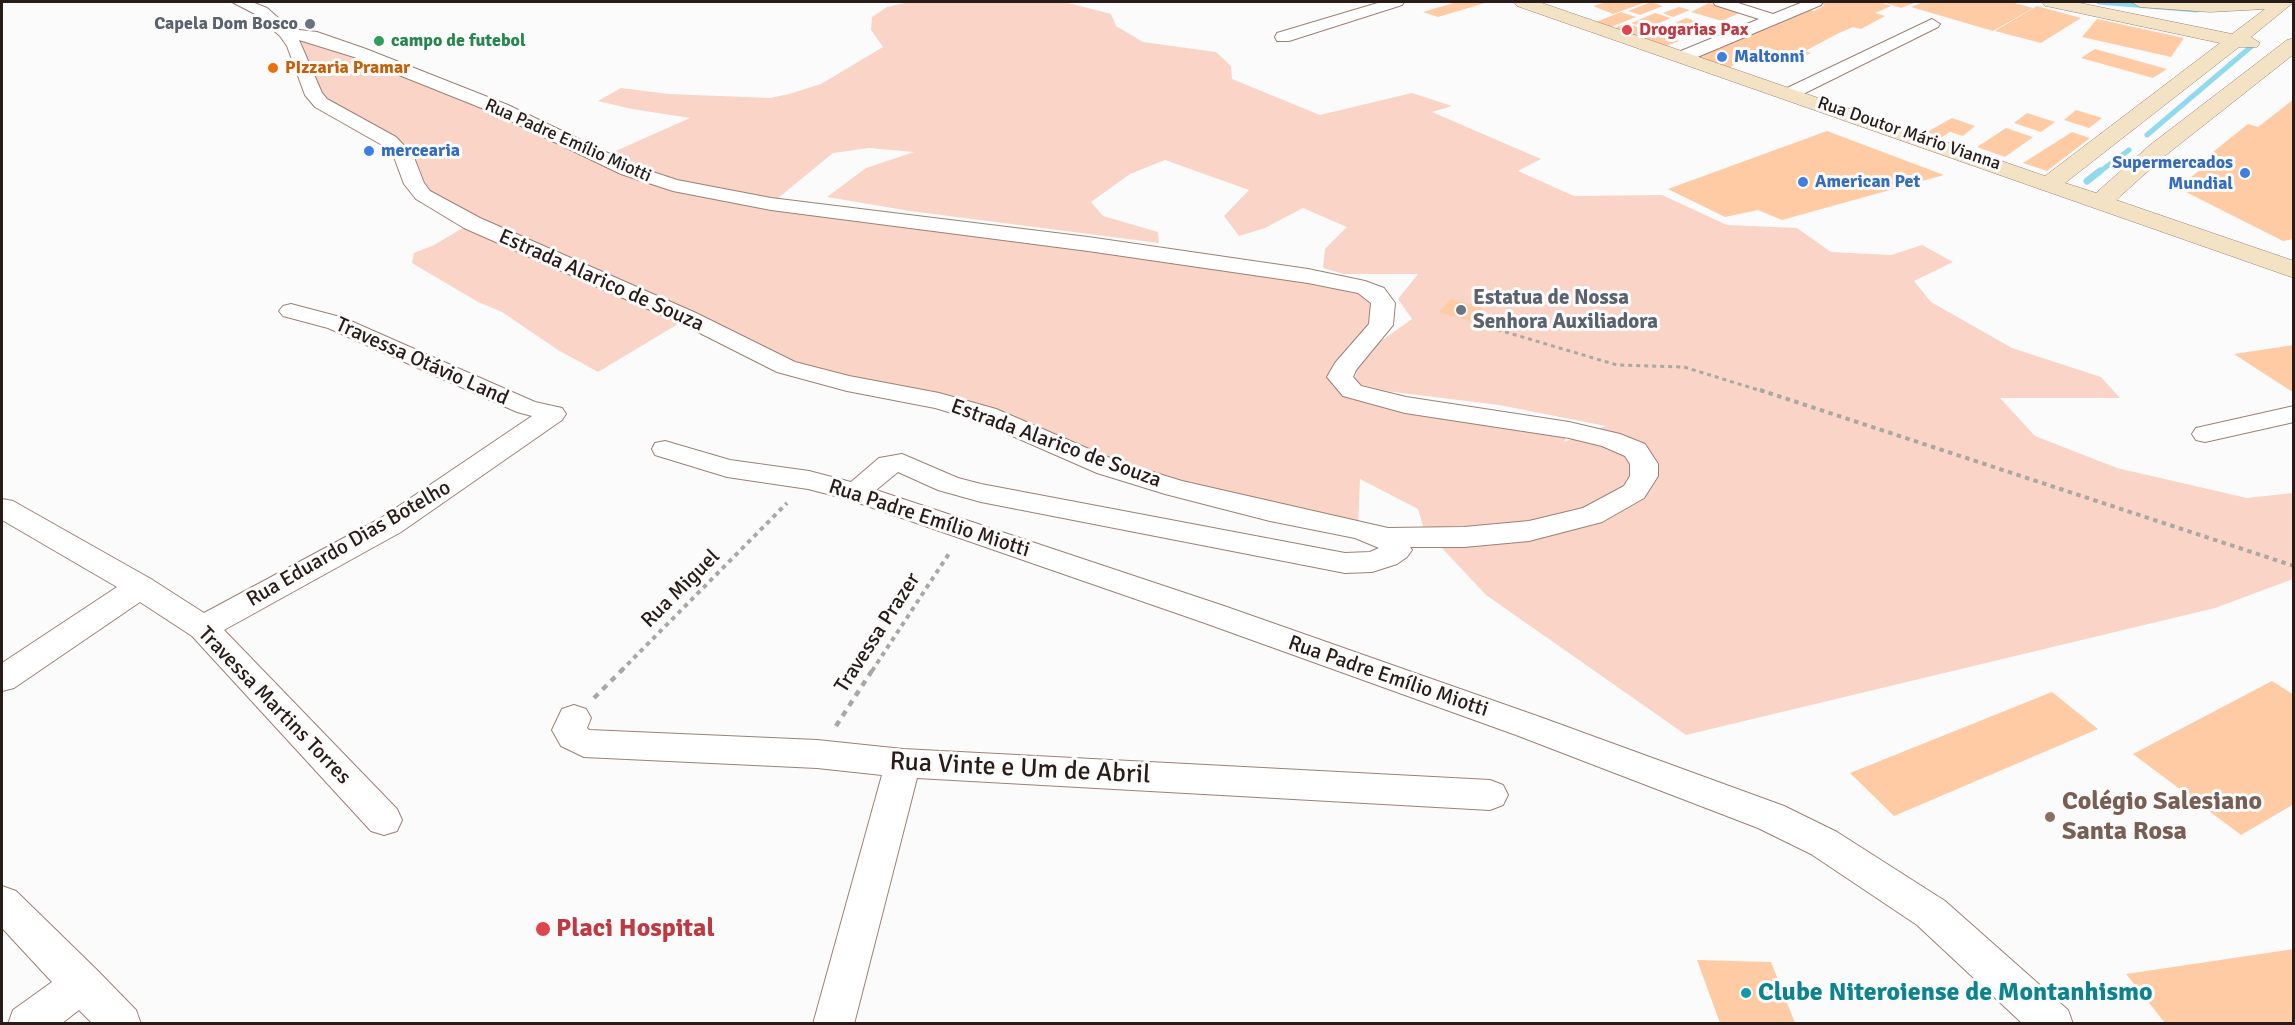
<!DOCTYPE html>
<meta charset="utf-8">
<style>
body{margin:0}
#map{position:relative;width:2295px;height:1025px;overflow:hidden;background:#fbfbfb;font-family:Signika,sans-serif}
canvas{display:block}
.frame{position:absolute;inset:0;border:3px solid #271c18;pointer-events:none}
</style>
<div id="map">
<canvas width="2295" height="1025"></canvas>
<div class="frame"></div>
</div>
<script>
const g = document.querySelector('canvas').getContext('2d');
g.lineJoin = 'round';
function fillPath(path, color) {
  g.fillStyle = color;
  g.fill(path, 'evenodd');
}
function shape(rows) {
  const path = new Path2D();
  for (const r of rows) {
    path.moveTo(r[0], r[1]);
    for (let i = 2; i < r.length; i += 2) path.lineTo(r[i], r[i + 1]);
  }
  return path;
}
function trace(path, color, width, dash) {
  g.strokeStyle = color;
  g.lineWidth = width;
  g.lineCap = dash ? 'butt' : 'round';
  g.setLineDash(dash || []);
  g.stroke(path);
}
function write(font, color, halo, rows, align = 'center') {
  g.font = font + ' Signika,sans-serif';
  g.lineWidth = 6;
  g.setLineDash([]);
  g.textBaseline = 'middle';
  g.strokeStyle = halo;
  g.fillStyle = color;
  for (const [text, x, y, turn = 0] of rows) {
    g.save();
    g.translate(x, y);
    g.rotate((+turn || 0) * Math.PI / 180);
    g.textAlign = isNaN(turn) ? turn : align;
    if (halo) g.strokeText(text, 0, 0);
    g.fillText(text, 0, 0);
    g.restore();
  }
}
const green = shape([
 [909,2,1065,2,1111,14,1116,26,1143,42,1216,52,1231,66,1232,79,1320,115,1412,93,1452,106,1432,112,1541,159,1518,171,1574,196,1662,195,1727,225,1797,228,1831,252,1891,255,1922,245,1953,262,1914,281,1931,302,2012,348,2101,377,2120,398,2000,398,2035,436,2117,468,2247,498,2293,493,2293,579,2215,608,1686,735,1486,595,1424,529,1418,509,1360,479,1358,529,1270,512,1023,432,806,373,688,318,598,372,558,350,502,312,478,302,412,263,414,253,434,245,471,223,439,206,403,155,321,103,286,33,330,42,600,158,690,118,632,109,598,101,621,88,669,94,770,98,789,94,821,84,883,47,871,30,872,17,887,7],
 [869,148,914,152,866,168,827,197,910,211,1159,243,1158,232,1103,216,1091,202,1130,174,1165,160,1249,190,1224,216,1239,236,1265,228,1303,208,1347,227,1325,249,1323,268,1344,274,1418,274,1398,299,1412,319,1360,356,1354,383,1386,391,1499,405,1606,426,1564,442,1569,430,1352,391,1344,368,1383,303,1351,284,772,203,833,153]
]);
const streamFar1 = shape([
 [2099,2,2196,10],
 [2147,135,2253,45],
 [2098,173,2129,150]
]);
const stream = shape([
 [2087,181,2100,171]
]);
const building = shape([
 [1457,2,1485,3,1438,17,1423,12],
 [1607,2,1632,3,1646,2,1613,14,1593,6],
 [1651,2,1663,6,1640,15,1628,11],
 [1819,2,1881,2,1891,6,1875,13,1885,16,1861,29,1853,27,1837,34,1805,51,1811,53,1800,58,1769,48,1726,69,1690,57,1804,8,1814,11,1825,5,1816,3],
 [1882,2,1917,2,1901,8],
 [1923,2,2011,2,2033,8,1993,31,1911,7],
 [1709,3,1741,12,1722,21,1691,12],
 [2037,6,2081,18,2041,43,1995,31],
 [1679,7,1690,10,1673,17,1663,13],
 [1621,12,1636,17,1611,27,1596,22],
 [1655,13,1671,18,1648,28,1631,23],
 [1686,18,1708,25,1695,31,1673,24],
 [2097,19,2184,38,2171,57,2082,37],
 [1626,23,1679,41,1662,48,1609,31],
 [1680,29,1692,32,1680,38,1668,34],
 [2095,49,2167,69,2153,78,2081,58],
 [2294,99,2294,239,2283,241,2178,188,2214,158,2208,156,2248,124,2258,127],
 [2076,110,2102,118,2089,128,2064,120],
 [2027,113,2055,122,2041,132,2014,123],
 [1952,118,1975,126,1963,136,1950,132,1942,137,1927,132],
 [2006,128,2033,137,2005,157,1977,147],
 [1827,131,1944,175,1782,220,1758,210,1725,217,1668,189],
 [2072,132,2090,138,2047,171,2023,163],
 [1451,299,1483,308,1471,321,1439,312],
 [2294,345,2294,393,2234,354],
 [2272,681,2294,695,2294,804,2241,835,2133,754],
 [2052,692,2098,729,1894,816,1850,773],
 [2294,949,2294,1023,2165,1023,2126,974],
 [1697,960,1771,962,1795,1023,1720,1023]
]);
const pathFar2 = shape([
 [1482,325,1617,365,1684,367,1765,392]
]);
const pathFar1 = shape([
 [1760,390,2294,566],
 [621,671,787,503],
 [872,671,950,552]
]);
const path = shape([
 [594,698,623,669],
 [836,726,873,669]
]);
const street = shape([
 [232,2,252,2,267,8,291,29,317,32,366,49,508,105,635,166,677,180,771,198,1088,237,1308,269,1365,281,1384,288,1395,303,1393,325,1356,370,1353,377,1361,386,1406,397,1569,422,1620,434,1645,444,1658,464,1658,476,1644,498,1602,522,1529,541,1464,547,1410,547,1412,550,1407,557,1397,564,1372,572,1345,573,981,502,938,490,898,472,876,490,1224,606,1540,717,1784,806,1837,832,1945,901,2068,1010,2073,1024,2023,1024,1917,925,1811,854,1758,828,1516,735,1202,622,847,499,808,489,727,477,655,455,652,449,655,443,665,441,730,460,809,471,851,482,879,458,902,454,958,478,981,484,1345,553,1370,552,1379,548,1355,538,1270,521,1165,494,1097,473,978,421,935,408,847,391,777,372,680,323,464,228,416,199,404,184,394,157,382,145,315,107,305,95,287,46,280,36,255,14,232,2],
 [299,40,354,57,494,113,621,174,673,191,771,210,1088,251,1308,283,1358,293,1371,303,1369,324,1335,363,1327,377,1343,396,1405,413,1569,438,1602,446,1625,456,1630,464,1630,476,1624,486,1583,508,1529,521,1464,527,1388,528,1182,481,1117,461,996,409,939,393,849,376,795,362,696,313,480,218,430,191,424,183,413,155,396,137,327,99,322,93,299,40],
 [1381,2,1404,2,1402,5,1289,41,1277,41,1275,37,1277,33,1381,2],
 [1713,2,1735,2,1773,14,1803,2,1823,2,1821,5,1688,61,1676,61,1673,57,1676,53,1759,19,1715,5,1713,2],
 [1932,19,1940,24,1938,27,1797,97,1791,98,1782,93,1785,89,1932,19],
 [291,304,344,318,535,402,562,408,566,414,562,420,401,532,224,630,397,809,402,820,397,831,384,835,371,831,192,636,140,602,14,688,2,691,2,663,117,587,2,520,2,499,13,501,151,579,204,613,381,518,532,416,517,412,328,328,283,316,279,311,283,306,291,304],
 [2294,406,2294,422,2205,442,2196,440,2192,434,2196,428,2294,406],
 [574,705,586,709,591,718,587,728,589,730,817,740,903,749,1490,780,1503,785,1508,795,1503,805,1490,810,917,778,854,1024,813,1024,882,775,817,768,584,757,561,746,552,730,562,709,574,705],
 [2,886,16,891,97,970,136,1010,141,1024,93,1024,79,1010,61,1024,8,1024,13,1010,52,982,2,928,2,886]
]);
const secondary = shape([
 [1514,2,1539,2,2045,176,2220,43,2051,7,2045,6,2042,2,2075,2,2232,34,2265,9,2210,12,2140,7,2131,2,2294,2,2251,37,2260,43,2257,47,2239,47,2065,183,2096,193,2150,145,2287,40,2294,38,2294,54,2166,155,2116,200,2294,261,2294,278,1517,6,1514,2]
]);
const markers = [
 [310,24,6,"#6b7280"],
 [1627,30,6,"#e0444e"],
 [379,41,6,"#2e9e5b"],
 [1722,57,6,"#3f7fe0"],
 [273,68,6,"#e8710a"],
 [369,151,6,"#3f7fe0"],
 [2245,173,6,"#3f7fe0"],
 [1803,182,6,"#3f7fe0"],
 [1461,310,6,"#6b7280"],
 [2050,817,6,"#8d6e63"],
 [543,929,8,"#e0444e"],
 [1746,993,6,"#0f9aa8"]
];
const farWorshipnames = [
 ["Capela Dom Bosco",298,24]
];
const farHealthnames = [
 ["Drogarias Pax",1639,30]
];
const farLeisurenames = [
 ["campo de futebol",391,41]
];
const farShopnames = [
 ["Maltonni",1734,57],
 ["mercearia",381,151],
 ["Supermercados",2233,163,"right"],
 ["Mundial",2233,184,"right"],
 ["American Pet",1815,182]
];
const farFoodnames = [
 ["PIzzaria Pramar",285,68]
];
const farStreetnames = [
 ["Rua Doutor Mário Vianna",1909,134,19],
 ["Rua Padre Emílio Miotti",568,141,24]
];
const streetNames = [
 ["Estrada Alarico de Souza",601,281,24],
 ["Travessa Otávio Land",422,362,24],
 ["Estrada Alarico de Souza",1056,444,20],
 ["Rua Padre Emílio Miotti",929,519,18],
 ["Rua Eduardo Dias Botelho",349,544,-30],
 ["Rua Miguel",681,589,-45],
 ["Travessa Prazer",878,633,-57],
 ["Rua Padre Emílio Miotti",1388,677,19],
 ["Travessa Martins Torres",274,706,46]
];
const worshipNames = [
 ["Estatua de Nossa",1473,298],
 ["Senhora Auxiliadora",1473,322]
];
const nearStreetnames = [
 ["Rua Vinte e Um de Abril",1020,769,3]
];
const nearEducationnames = [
 ["Colégio Salesiano",2062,802],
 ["Santa Rosa",2062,832]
];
const nearHealthnames = [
 ["Placi Hospital",556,929]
];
const nearCulturenames = [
 ["Clube Niteroiense de Montanhismo",1758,993]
];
fillPath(green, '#fad4c6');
trace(streamFar1, '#91daee', 5);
trace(stream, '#91daee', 7);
fillPath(building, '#ffcba5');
trace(street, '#9c8176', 2);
trace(secondary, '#9c8176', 1);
trace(pathFar2, '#aba7a5', 3, [4, 4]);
trace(pathFar1, '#aba7a5', 4, [4.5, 4.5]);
trace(path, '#aba7a5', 4.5, [6, 6]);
fillPath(street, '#fff');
fillPath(secondary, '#f4e2c5');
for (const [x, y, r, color] of markers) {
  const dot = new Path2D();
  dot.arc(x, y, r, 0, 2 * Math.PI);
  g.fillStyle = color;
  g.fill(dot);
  trace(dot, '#fbfbfb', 2);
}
write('bold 18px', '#5b616d', '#fbfbfb', farWorshipnames, 'right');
write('bold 18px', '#be3a42', '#fbfbfb', farHealthnames, 'left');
write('bold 18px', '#27864d', '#fbfbfb', farLeisurenames, 'left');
write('bold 18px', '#366cbe', '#fbfbfb', farShopnames, 'left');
write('bold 18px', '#c56008', '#fbfbfb', farFoodnames, 'left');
write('18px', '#271c18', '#fbfbfb', farStreetnames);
write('21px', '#271c18', '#fbfbfb', streetNames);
write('bold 21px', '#5b616d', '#fbfbfb', worshipNames, 'left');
write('26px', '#271c18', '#fbfbfb', nearStreetnames);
write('bold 26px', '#785e54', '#fbfbfb', nearEducationnames, 'left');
write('bold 26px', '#be3a42', '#fbfbfb', nearHealthnames, 'left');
write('bold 26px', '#0d838f', '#fbfbfb', nearCulturenames, 'left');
</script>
